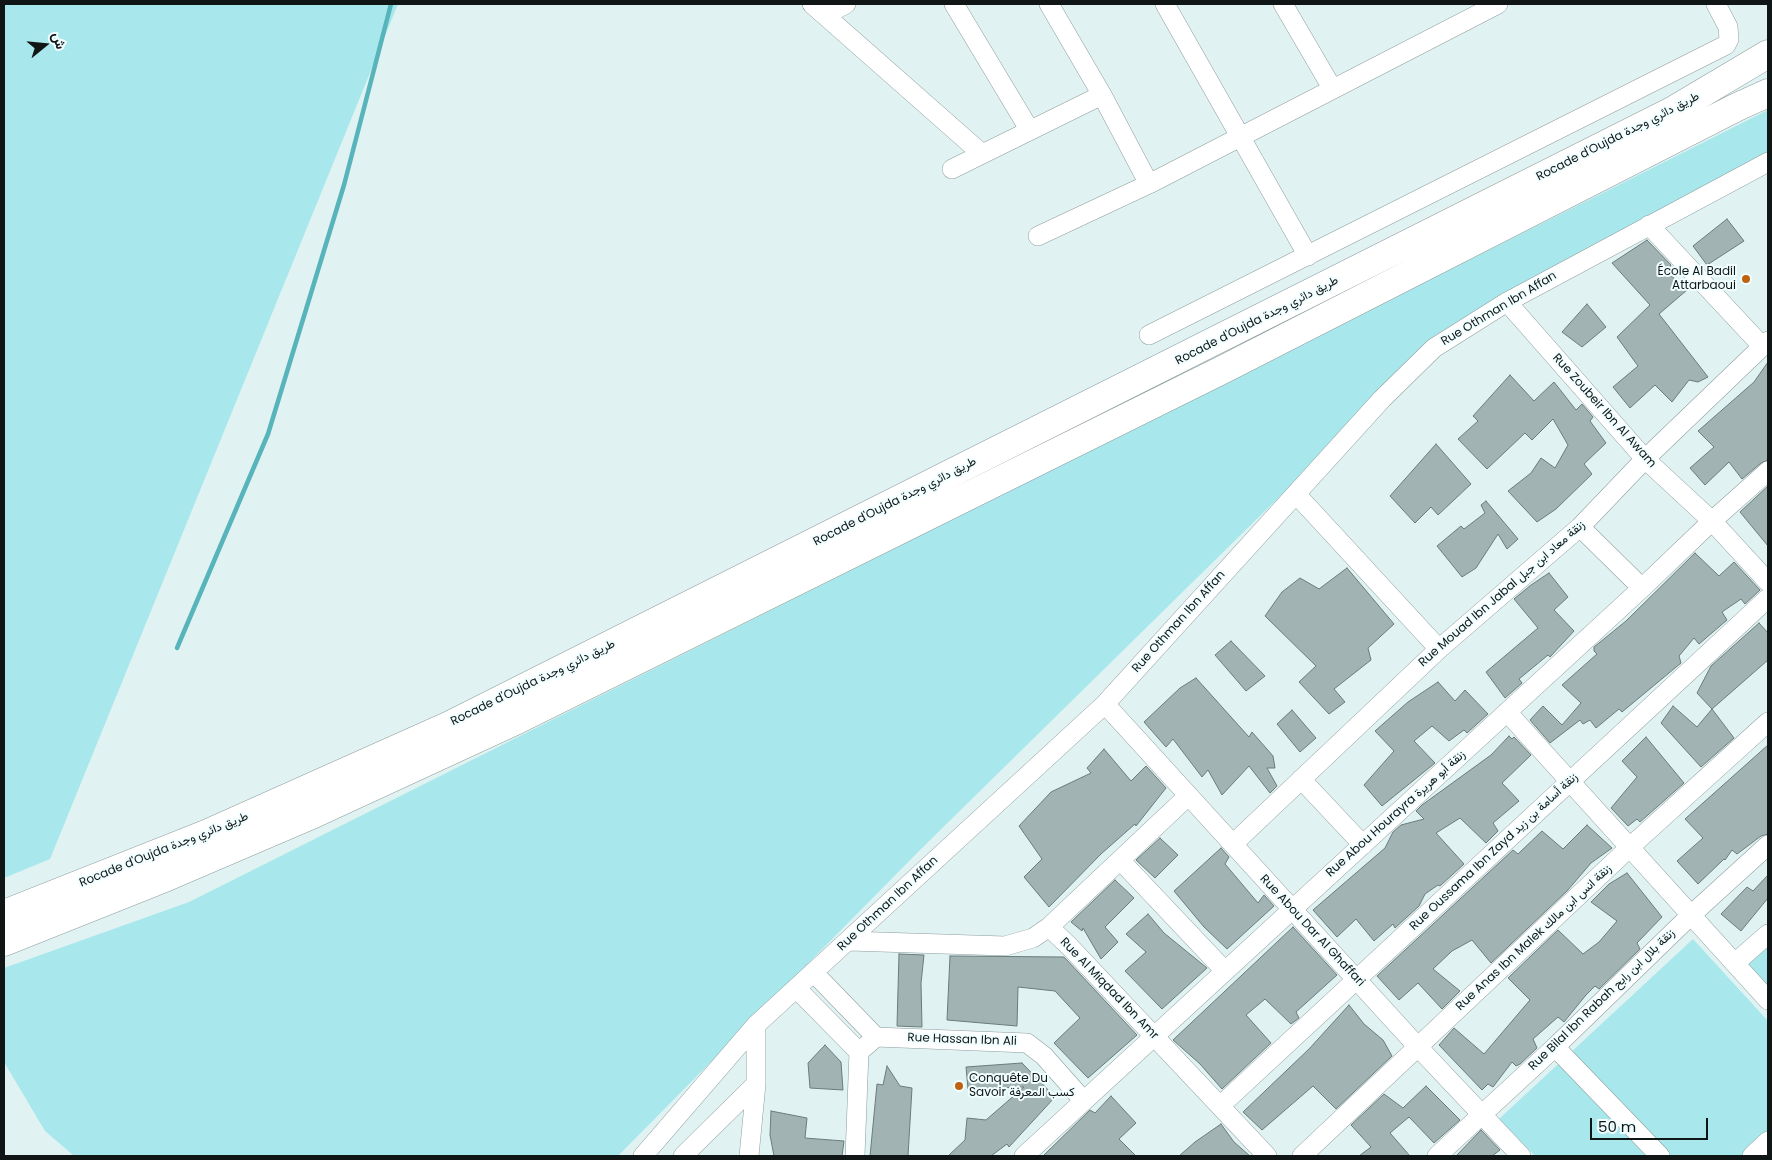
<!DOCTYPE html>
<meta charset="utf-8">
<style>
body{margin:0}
#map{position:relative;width:1772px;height:1160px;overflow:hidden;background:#e0f2f2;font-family:Poppins,Vazirmatn,sans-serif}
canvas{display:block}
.frame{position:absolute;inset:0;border:5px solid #101516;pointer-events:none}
.north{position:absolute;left:20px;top:20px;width:50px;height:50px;-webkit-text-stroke:4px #f0feff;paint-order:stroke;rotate:73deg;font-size:14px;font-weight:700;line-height:20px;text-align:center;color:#101516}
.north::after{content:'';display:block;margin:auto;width:18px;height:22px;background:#101516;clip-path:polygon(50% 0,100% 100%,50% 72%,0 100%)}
.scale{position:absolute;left:1590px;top:1118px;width:118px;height:22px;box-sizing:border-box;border:2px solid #101516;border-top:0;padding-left:6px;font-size:15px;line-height:18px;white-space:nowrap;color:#101516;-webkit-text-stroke:4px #f0feff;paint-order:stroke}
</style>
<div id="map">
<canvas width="1772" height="1160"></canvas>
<div class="frame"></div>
<div class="north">ش</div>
<div class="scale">50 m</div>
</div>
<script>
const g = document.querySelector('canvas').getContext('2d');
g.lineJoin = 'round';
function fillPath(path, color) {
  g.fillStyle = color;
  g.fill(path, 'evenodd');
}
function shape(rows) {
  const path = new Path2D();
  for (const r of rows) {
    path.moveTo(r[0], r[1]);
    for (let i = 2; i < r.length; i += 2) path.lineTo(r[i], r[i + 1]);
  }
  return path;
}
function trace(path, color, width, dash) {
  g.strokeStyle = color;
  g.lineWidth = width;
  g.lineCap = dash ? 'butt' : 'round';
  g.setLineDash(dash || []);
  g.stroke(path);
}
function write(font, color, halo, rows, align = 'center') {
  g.font = font + ' Poppins,Vazirmatn,sans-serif';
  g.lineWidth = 4;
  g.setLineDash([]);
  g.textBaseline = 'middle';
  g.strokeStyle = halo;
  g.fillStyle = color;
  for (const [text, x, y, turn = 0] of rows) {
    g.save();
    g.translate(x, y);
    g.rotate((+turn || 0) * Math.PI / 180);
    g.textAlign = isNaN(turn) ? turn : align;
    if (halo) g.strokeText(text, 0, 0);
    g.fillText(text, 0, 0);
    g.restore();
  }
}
const green = shape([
 [4,4,398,4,50,859,4,878],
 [1768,110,1768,154,1435,344,921,849,618,1156,74,1156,45,1131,4,1062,4,968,189,902],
 [1768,938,1768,991,1742,961],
 [1693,939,1768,1021,1768,1134,1745,1156,1535,1156,1499,1119]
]);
const stream = shape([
 [177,648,268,434,344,185,391,4]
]);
const building = shape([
 [1727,219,1744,241,1707,265,1693,246,1727,219],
 [1647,240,1671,265,1667,272,1687,290,1659,314,1708,377,1698,382,1689,380,1672,402,1655,385,1630,408,1613,387,1638,366,1617,337,1650,305,1612,263,1647,240],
 [1587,304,1606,327,1582,347,1562,332,1587,304],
 [1768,362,1768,460,1761,463,1742,479,1729,462,1705,485,1690,468,1714,447,1698,431,1754,382,1768,362],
 [1510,375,1534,401,1554,382,1576,410,1582,404,1593,417,1590,421,1606,443,1584,464,1592,474,1556,509,1537,522,1508,491,1531,473,1541,458,1555,468,1568,445,1553,419,1532,440,1525,433,1487,469,1458,439,1478,421,1473,416,1510,375],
 [1436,444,1471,484,1438,515,1431,507,1415,523,1390,496,1436,444],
 [1768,486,1768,546,1740,512,1768,486],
 [1486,501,1518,539,1507,549,1498,534,1476,568,1462,577,1437,546,1461,526,1464,529,1485,513,1481,505,1486,501],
 [1695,553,1719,576,1734,562,1760,590,1745,604,1741,599,1722,612,1727,620,1699,644,1694,638,1679,656,1681,663,1622,712,1619,709,1596,728,1590,720,1583,724,1580,720,1550,743,1530,720,1543,706,1562,725,1581,703,1562,685,1597,654,1594,651,1594,647,1626,621,1695,553],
 [1347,568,1394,624,1368,648,1371,660,1334,689,1345,702,1329,714,1299,682,1316,666,1265,616,1282,592,1300,578,1319,589,1347,568],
 [1549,573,1568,597,1554,610,1574,631,1550,657,1548,655,1519,679,1522,683,1505,698,1486,672,1538,628,1514,599,1531,585,1549,573],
 [1759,623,1768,633,1768,660,1712,709,1697,693,1711,666,1759,623],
 [1231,641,1265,676,1246,691,1215,655,1231,641],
 [1196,678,1249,737,1252,732,1273,756,1275,768,1267,768,1277,786,1270,793,1249,766,1222,795,1208,770,1202,777,1173,739,1166,747,1144,722,1180,688,1196,678],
 [1438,682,1455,701,1465,690,1488,714,1467,733,1464,730,1449,741,1432,726,1414,741,1435,763,1382,806,1364,785,1394,751,1375,731,1408,702,1438,682],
 [1673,706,1697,727,1712,709,1734,738,1701,767,1661,723,1673,706],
 [1292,710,1316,738,1300,752,1277,724,1292,710],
 [1509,736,1512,739,1514,737,1531,755,1502,783,1519,801,1493,823,1498,831,1486,843,1460,818,1436,833,1464,864,1440,886,1438,885,1425,894,1419,906,1395,928,1393,924,1374,941,1356,919,1337,937,1313,910,1385,848,1393,832,1401,825,1424,819,1416,811,1422,805,1491,755,1509,736],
 [1646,737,1684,783,1640,822,1637,819,1628,826,1611,808,1637,777,1622,761,1646,737],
 [1768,745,1768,834,1761,836,1737,854,1732,850,1725,860,1724,859,1698,884,1677,861,1703,838,1685,819,1768,745],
 [1104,749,1131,781,1146,766,1166,788,1136,826,1135,824,1101,854,1049,907,1024,877,1042,859,1019,826,1051,792,1091,773,1087,768,1104,749],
 [1587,825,1612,848,1591,863,1567,891,1491,963,1472,940,1452,951,1433,969,1460,991,1442,1009,1418,983,1399,1000,1377,976,1513,850,1518,854,1542,831,1563,849,1587,825],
 [1160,838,1178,855,1155,878,1136,860,1160,838],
 [1221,848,1229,857,1225,864,1258,903,1264,895,1274,906,1227,949,1204,927,1174,891,1221,848],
 [1627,873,1662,917,1637,943,1640,949,1599,989,1595,986,1586,995,1564,1022,1558,1017,1533,1039,1537,1048,1520,1064,1516,1066,1512,1062,1493,1087,1488,1084,1482,1090,1439,1045,1454,1028,1484,1054,1530,1000,1508,978,1558,930,1583,954,1599,942,1617,921,1591,902,1609,884,1627,873],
 [1768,875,1768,898,1741,931,1721,914,1747,887,1753,891,1768,875],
 [1115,880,1134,898,1105,927,1118,942,1101,959,1083,928,1082,931,1071,922,1115,880],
 [1148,914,1164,933,1207,968,1162,1009,1125,971,1146,952,1126,934,1148,914],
 [1293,927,1337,975,1296,1012,1299,1018,1291,1024,1265,999,1246,1015,1271,1043,1222,1089,1200,1064,1173,1040,1293,927],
 [899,954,924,955,921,983,922,1027,897,1026,899,954],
 [950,956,1064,957,1137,1035,1088,1078,1054,1043,1080,1018,1055,991,1018,987,1017,1026,947,1020,950,956],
 [1349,1005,1364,1024,1383,1040,1392,1056,1336,1109,1313,1086,1262,1130,1243,1112,1309,1049,1349,1005],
 [825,1045,841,1062,843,1090,810,1088,808,1063,825,1045],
 [1022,1063,1055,1097,1009,1147,1007,1144,991,1156,948,1156,965,1140,967,1118,986,1120,1024,1087,968,1089,966,1067,1022,1063],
 [887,1066,900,1086,912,1088,908,1156,870,1156,877,1084,883,1085,887,1066],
 [1426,1086,1460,1120,1434,1143,1409,1117,1390,1133,1410,1156,1359,1156,1371,1147,1351,1125,1384,1094,1403,1108,1426,1086],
 [1111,1096,1136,1123,1119,1139,1136,1156,1043,1156,1090,1110,1095,1113,1111,1096],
 [771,1111,807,1118,805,1138,844,1141,842,1156,774,1156,770,1135,771,1111],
 [1221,1124,1234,1142,1250,1156,1179,1156,1195,1142,1221,1124],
 [1481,1130,1500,1150,1492,1156,1456,1156,1481,1130]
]);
const minor = shape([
 [812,4,981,153],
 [954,4,1029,129],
 [1049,4,1102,95,1149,184],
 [1165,4,1308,256],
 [1283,4,1332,88],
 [825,15,846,4],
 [952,169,1102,95],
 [1649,225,1762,346],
 [1038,236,1149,184,1498,4],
 [1507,302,1645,459,1712,521,1768,582],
 [1149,335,1726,45,1729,39,1728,27,1716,4],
 [1296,494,1439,649],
 [1580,527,1642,588],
 [1105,704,1418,1047,1521,1156],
 [1507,712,1768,1000],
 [1301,779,1363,845],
 [1233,844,1439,649,1580,527,1645,459,1768,341],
 [1120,860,1225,971],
 [1049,927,1188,796],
 [849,941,1005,946,1033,938,1049,927,1070,947,1267,1156],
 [1735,963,1768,934],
 [813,972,876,1037],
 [796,988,859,1052],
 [1555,1047,1660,1156],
 [1220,1106,1768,598],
 [643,1156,756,1025,1105,704,1382,399,1434,348,1507,302,1768,162],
 [683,1156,756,1084],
 [749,1156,756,1084,756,1025],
 [855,1156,859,1052,876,1037,1027,1043,1044,1056,1083,1100],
 [1024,1156,1642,588,1712,521,1768,471],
 [1302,1156,1630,847,1768,722],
 [1437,1156,1555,1047,1690,916,1768,845],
 [1752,1156,1768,1141]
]);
const trunk = shape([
 [4,914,206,834,450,725,1672,111,1768,54],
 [4,942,167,877,307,817,517,720,1224,369,1737,107,1768,93]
]);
const markers = [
 [1746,279,5,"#be620f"],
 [959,1086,5,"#be620f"]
];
const streetNames = [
 ["Rocade d'Oujda طريق دائري وجدة",1618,137,-27],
 ["Rue Othman Ibn Affan",1499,309,-31],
 ["Rocade d'Oujda طريق دائري وجدة",1257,321,-27],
 ["Rue Zoubeir Ibn Al Awam",1604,411,48],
 ["Rocade d'Oujda طريق دائري وجدة",895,502,-27],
 ["Rue Mouad Ibn Jabal زنقة معاد ابن جبل",1502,594,-41],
 ["Rue Othman Ibn Affan",1179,622,-48],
 ["Rocade d'Oujda طريق دائري وجدة",533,683,-26],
 ["Rue Abou Hourayra زنقة أبو هريرة",1396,814,-42],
 ["Rocade d'Oujda طريق دائري وجدة",164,850,-22],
 ["Rue Oussama Ibn Zayd زنقة أسامة بن زيد",1494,852,-43],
 ["Rue Othman Ibn Affan",888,904,-43],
 ["Rue Abou Dar Al Ghaffari",1312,931,47],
 ["Rue Anas Ibn Malek زنقة انس ابن مالك",1534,938,-43],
 ["Rue Al Miqdad Ibn Amr",1109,989,46],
 ["Rue Bilal Ibn Rabah زنقة بلال ابن رابح",1602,1000,-44],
 ["Rue Hassan Ibn Ali",962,1040,2]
];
const poiNames = [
 ["École Al Badil",1736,272],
 ["Attarbaoui",1736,286],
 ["Conquête Du",969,1079,"left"],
 ["Savoir كسب المعرفة",969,1093,"left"]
];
fillPath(green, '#a8e8ec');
trace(stream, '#57b4ba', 4.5);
fillPath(building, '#a2b3b3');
trace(building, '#6b7b7b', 1);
trace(minor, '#8e9d9e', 20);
trace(trunk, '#8e9d9e', 29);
trace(minor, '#fff', 19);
trace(trunk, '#fff', 28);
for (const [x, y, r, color] of markers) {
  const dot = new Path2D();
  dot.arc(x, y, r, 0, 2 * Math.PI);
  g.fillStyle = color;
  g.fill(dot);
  trace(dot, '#f0feff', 2);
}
write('12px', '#101516', '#f0feff', streetNames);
write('12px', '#101516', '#f0feff', poiNames, 'right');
</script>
